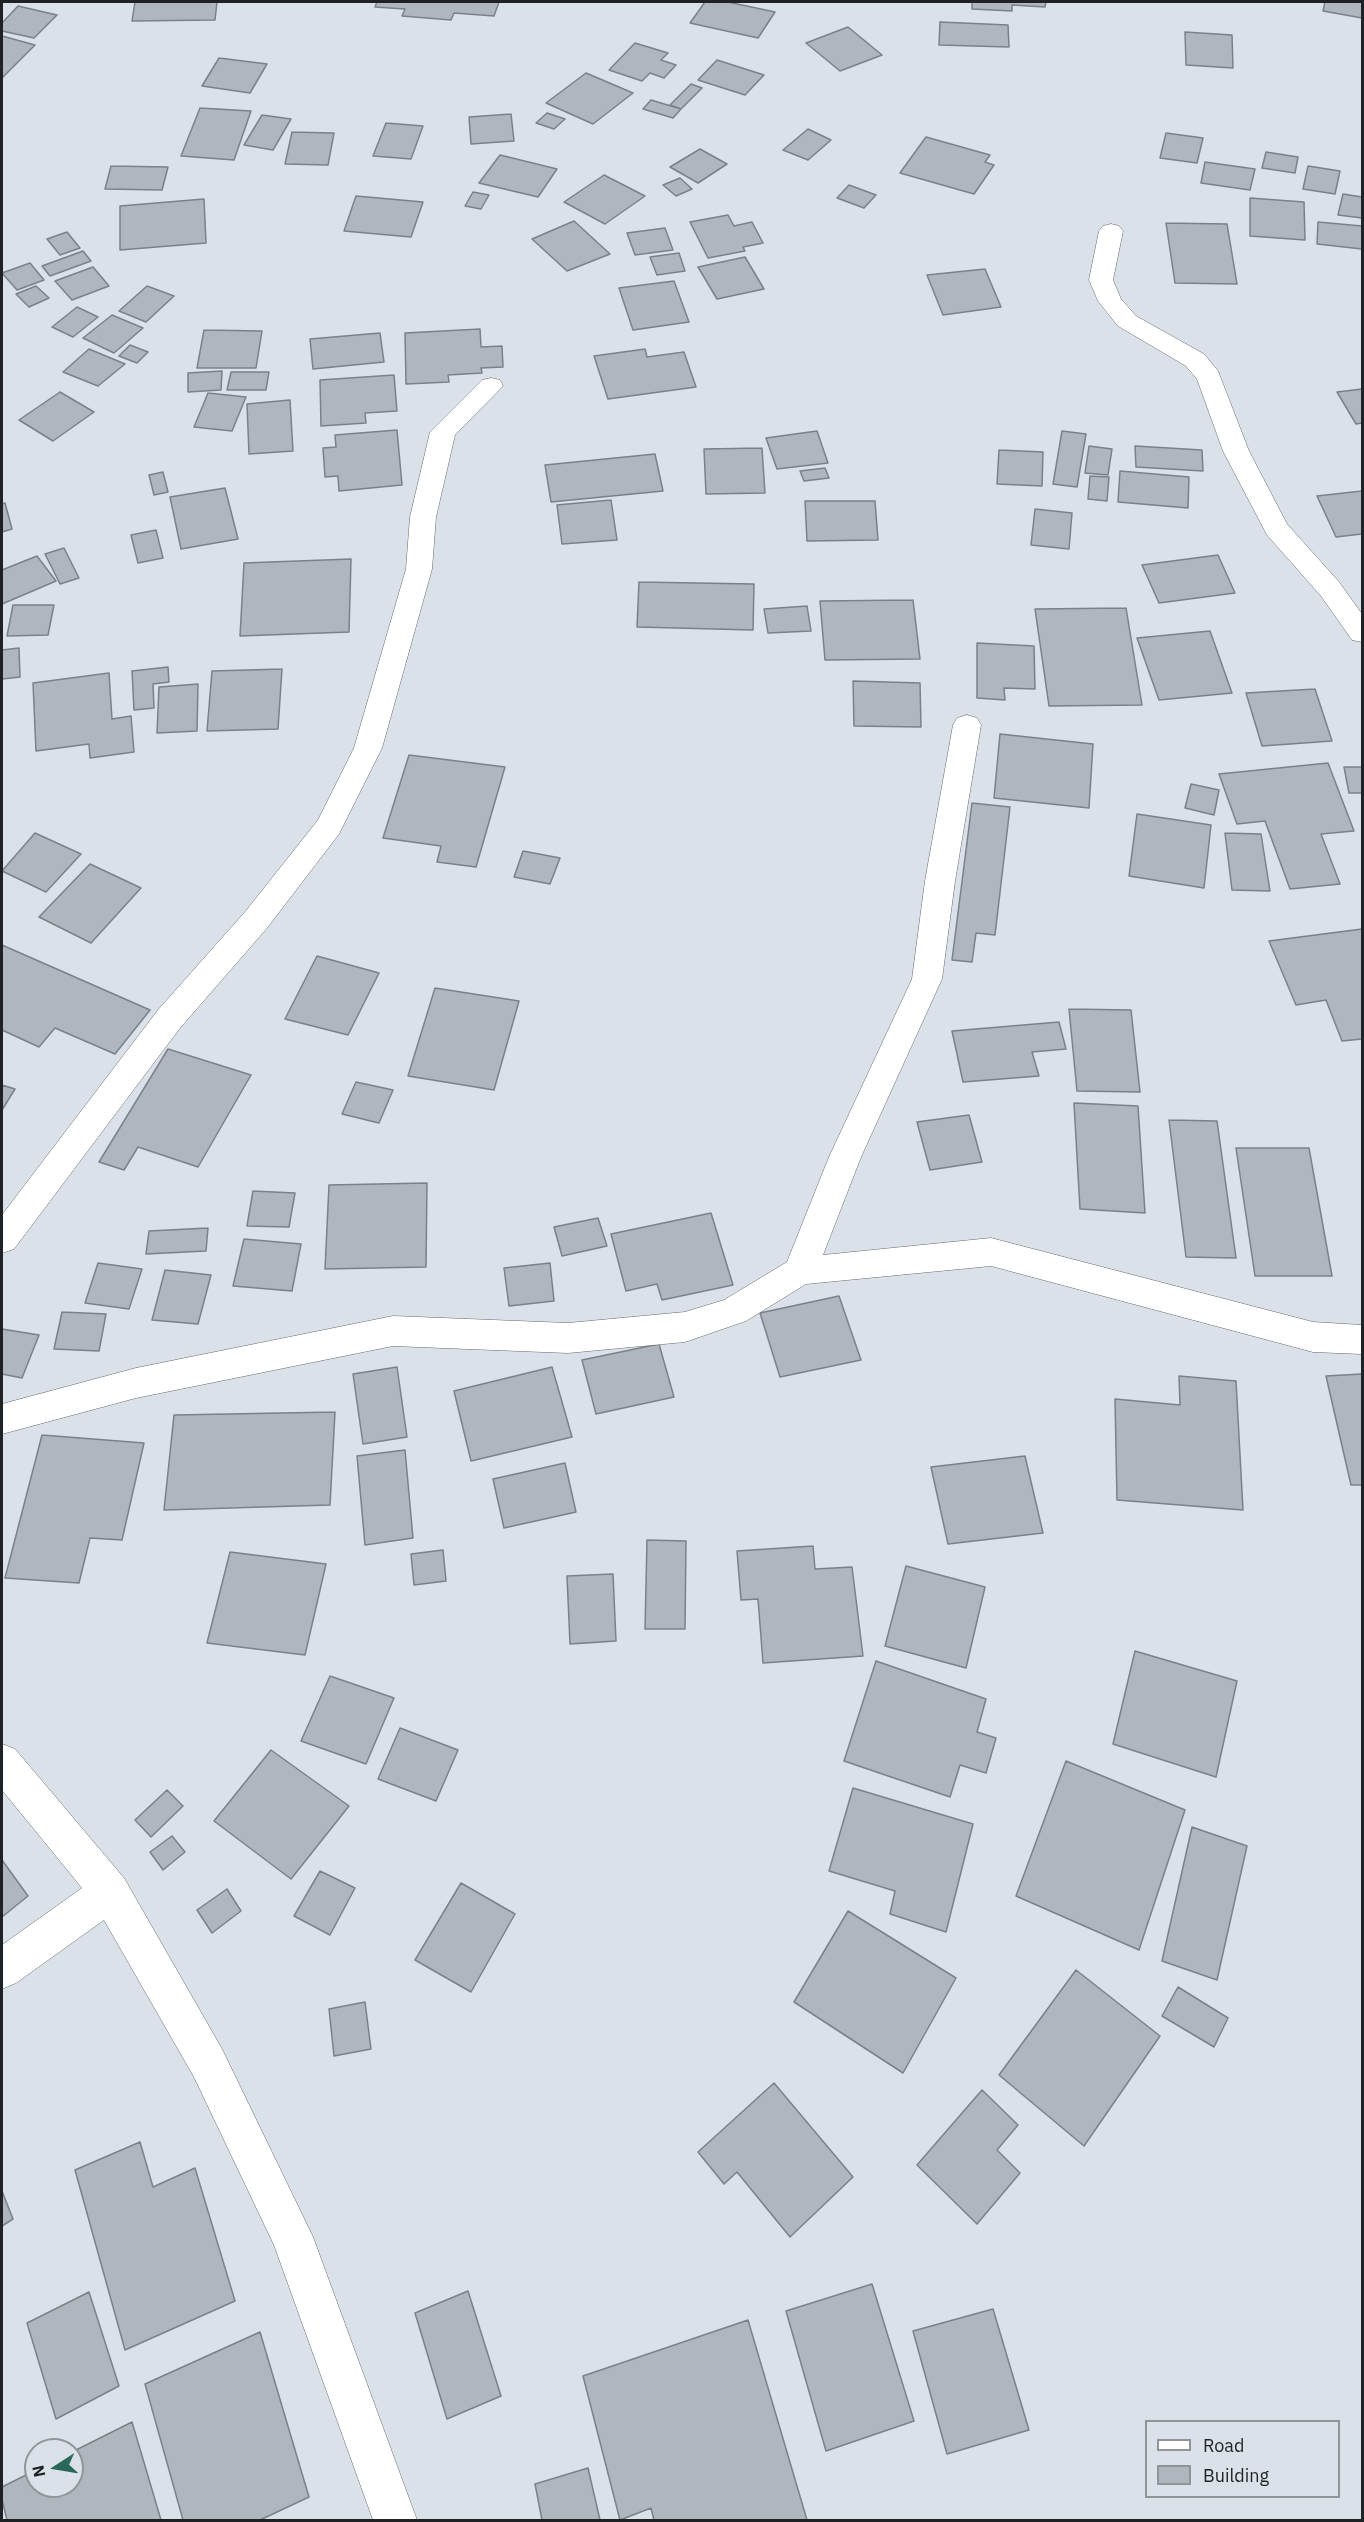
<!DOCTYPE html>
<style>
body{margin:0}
#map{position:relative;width:1364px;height:2522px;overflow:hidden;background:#dae1e8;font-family:"IBM Plex Sans",sans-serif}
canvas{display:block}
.frame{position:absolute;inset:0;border:3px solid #1f2224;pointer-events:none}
.legend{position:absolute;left:1145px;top:2420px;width:195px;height:78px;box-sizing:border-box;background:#dae1e8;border:2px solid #8f959a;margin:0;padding:8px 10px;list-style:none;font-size:18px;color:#1f2224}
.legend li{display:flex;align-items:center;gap:12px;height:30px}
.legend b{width:30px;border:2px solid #8f959a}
.north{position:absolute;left:24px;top:2438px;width:60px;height:60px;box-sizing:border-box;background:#dae1e8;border:2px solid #8f959a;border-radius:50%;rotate:258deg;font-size:16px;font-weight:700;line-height:24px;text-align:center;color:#1f2224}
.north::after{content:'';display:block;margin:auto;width:21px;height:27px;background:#286959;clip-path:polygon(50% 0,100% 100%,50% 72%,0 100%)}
</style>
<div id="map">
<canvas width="1364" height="2522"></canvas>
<div class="frame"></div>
<ul class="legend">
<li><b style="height:8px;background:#fff"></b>Road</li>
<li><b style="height:16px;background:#b0b6bd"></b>Building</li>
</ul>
<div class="north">N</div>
</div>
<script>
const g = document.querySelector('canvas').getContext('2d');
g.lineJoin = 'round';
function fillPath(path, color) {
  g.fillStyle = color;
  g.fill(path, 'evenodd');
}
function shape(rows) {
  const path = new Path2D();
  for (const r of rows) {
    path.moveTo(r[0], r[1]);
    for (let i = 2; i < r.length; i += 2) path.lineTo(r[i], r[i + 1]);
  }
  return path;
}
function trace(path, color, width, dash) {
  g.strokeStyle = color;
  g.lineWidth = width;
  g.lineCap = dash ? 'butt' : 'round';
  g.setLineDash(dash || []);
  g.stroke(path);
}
const building = shape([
 [135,2,217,2,215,20,132,21,135,2],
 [377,2,499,2,494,16,454,13,451,20,402,16,405,9,375,7,377,2],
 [705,2,728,2,775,12,758,38,690,23,705,2],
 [972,2,1046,2,1045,7,1012,5,1012,11,972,9,972,2],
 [1325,2,1362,2,1362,18,1323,11,1325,2],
 [18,6,57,15,34,38,2,31,2,23,18,6],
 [940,22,1008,25,1009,47,939,45,940,22],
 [848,27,882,55,840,71,806,43,848,27],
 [1185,32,1232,35,1233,68,1186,65,1185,32],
 [2,36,35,45,2,78,2,36],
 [635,43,668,53,661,60,676,65,664,78,650,73,642,81,609,70,635,43],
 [219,58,267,64,250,93,202,86,219,58],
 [717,60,764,75,745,95,698,80,717,60],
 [586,73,633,93,593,124,546,103,586,73],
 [691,84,702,88,681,109,670,105,691,84],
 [651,100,681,109,673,118,643,109,651,100],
 [200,108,251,111,234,160,181,156,200,108],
 [547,113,565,119,554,129,536,123,547,113],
 [511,114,514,141,471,144,469,117,511,114],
 [262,115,291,119,273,150,244,145,262,115],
 [386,123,423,126,411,159,373,156,386,123],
 [808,129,831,140,808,160,783,150,808,129],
 [292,132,334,133,328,165,285,164,292,132],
 [1166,133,1203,138,1197,163,1160,158,1166,133],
 [926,137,990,155,985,162,994,165,974,194,900,173,926,137],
 [700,149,727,164,698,183,670,167,700,149],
 [1266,152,1298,157,1295,173,1262,168,1266,152],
 [500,155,557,169,538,197,479,183,500,155],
 [1205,162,1255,169,1250,190,1201,183,1205,162],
 [111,166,168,167,162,190,105,189,111,166],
 [1308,166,1340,171,1335,194,1303,189,1308,166],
 [604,175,645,196,605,224,564,202,604,175],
 [680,178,692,189,676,196,663,185,680,178],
 [849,185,876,195,864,208,837,198,849,185],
 [473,192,489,195,481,209,465,206,473,192],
 [1343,194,1362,197,1362,218,1338,215,1343,194],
 [356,196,423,202,411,237,344,231,356,196],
 [1250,198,1304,202,1305,240,1250,236,1250,198],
 [204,199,206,243,120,250,120,206,204,199],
 [728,215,734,226,752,222,763,243,743,247,745,251,708,258,690,222,728,215],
 [574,221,610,254,567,271,532,239,574,221],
 [1318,222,1362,226,1362,249,1317,244,1318,222],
 [1166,223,1227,224,1237,284,1175,283,1166,223],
 [665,228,673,250,635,255,627,233,665,228],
 [67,232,80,248,60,255,47,239,67,232],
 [83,251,91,261,50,276,42,266,83,251],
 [679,253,685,271,657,275,650,257,679,253],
 [745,257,764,289,717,299,698,267,745,257],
 [30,263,44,280,17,290,2,273,30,263],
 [93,267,109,286,72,300,55,281,93,267],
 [985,269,1001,307,943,315,927,275,985,269],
 [674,281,689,322,633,330,619,288,674,281],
 [36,286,49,298,29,307,16,294,36,286],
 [147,286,174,296,146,322,119,311,147,286],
 [77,307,98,317,73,337,52,327,77,307],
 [112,315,143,328,114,353,83,338,112,315],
 [480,329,481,347,502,346,503,367,481,368,482,373,448,375,449,382,406,384,405,333,480,329],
 [204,330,262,331,256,368,197,368,204,330],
 [380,333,384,362,313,369,310,339,380,333],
 [130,345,148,352,137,363,119,356,130,345],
 [89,349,125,364,98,386,63,372,89,349],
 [645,349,647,357,684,352,696,387,608,399,594,356,645,349],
 [222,371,221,390,188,392,188,373,222,371],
 [231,372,269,372,266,390,227,390,231,372],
 [394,375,397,411,365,413,366,423,321,426,320,380,394,375],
 [1362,389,1362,423,1356,424,1337,392,1362,389],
 [60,392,94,412,53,441,19,420,60,392],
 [208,393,246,397,232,431,194,427,208,393],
 [290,400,293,451,249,454,247,404,290,400],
 [397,430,402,485,339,491,338,476,325,477,323,448,336,447,335,435,397,430],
 [817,431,828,463,777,469,766,438,817,431],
 [1062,431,1086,434,1077,487,1053,484,1062,431],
 [1089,446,1112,449,1108,475,1085,473,1089,446],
 [1135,446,1202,450,1203,471,1136,467,1135,446],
 [762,448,765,493,706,494,704,449,762,448],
 [999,450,1043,452,1042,486,997,484,999,450],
 [655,454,663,491,551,502,545,465,655,454],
 [825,468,829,478,804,481,800,471,825,468],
 [1120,471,1189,477,1188,508,1118,502,1120,471],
 [163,472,168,492,154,495,149,475,163,472],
 [1090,476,1109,477,1107,501,1088,499,1090,476],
 [225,488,238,539,181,549,170,497,225,488],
 [1362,491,1362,534,1336,537,1317,496,1362,491],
 [611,500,617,540,562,544,557,505,611,500],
 [805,501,875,501,878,540,807,541,805,501],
 [5,503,12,529,2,532,2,504,5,503],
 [1035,509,1072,513,1069,549,1031,545,1035,509],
 [156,530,163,558,138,563,131,535,156,530],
 [64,548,79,578,60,584,45,554,64,548],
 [1218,555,1235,593,1159,603,1142,565,1218,555],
 [37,556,56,581,2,604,2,570,37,556],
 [351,559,349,632,240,636,244,563,351,559],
 [639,582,754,584,753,630,637,627,639,582],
 [913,600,920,659,825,660,820,601,913,600],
 [13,605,54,605,48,635,7,636,13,605],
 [807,606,811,631,768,633,764,609,807,606],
 [1126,608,1142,705,1049,706,1035,609,1126,608],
 [1210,631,1232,693,1159,700,1137,638,1210,631],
 [977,643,1034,646,1035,689,1004,688,1005,700,977,698,977,643],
 [19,648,20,677,2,679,2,650,19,648],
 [168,667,169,682,153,684,154,708,134,710,132,671,168,667],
 [282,669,278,729,207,731,212,671,282,669],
 [109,673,112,719,131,716,134,752,90,758,89,744,36,751,33,683,109,673],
 [853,681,920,683,921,727,854,726,853,681],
 [198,684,197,731,157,733,159,687,198,684],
 [1315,689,1332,741,1262,746,1246,693,1315,689],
 [1000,734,1093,744,1089,808,994,798,1000,734],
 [409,755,505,767,476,867,437,862,441,846,383,838,409,755],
 [1328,763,1354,831,1321,834,1340,884,1290,889,1265,821,1237,824,1219,774,1328,763],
 [1344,767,1362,767,1362,793,1349,793,1344,767],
 [1191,784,1219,790,1214,815,1185,808,1191,784],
 [972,803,1010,807,995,935,976,933,972,962,952,960,972,803],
 [1137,814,1211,825,1204,888,1129,876,1137,814],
 [35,833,81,854,46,892,2,871,35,833],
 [1225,833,1261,834,1270,891,1232,890,1225,833],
 [523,851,560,858,550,884,514,877,523,851],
 [90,864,141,888,91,943,39,917,90,864],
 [1362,929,1362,1039,1342,1041,1326,1000,1296,1005,1269,941,1362,929],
 [2,945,150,1010,115,1054,55,1028,39,1047,2,1030,2,945],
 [317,956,379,973,348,1035,285,1019,317,956],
 [435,988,519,1001,494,1090,408,1076,435,988],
 [1069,1009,1131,1010,1140,1092,1077,1091,1069,1009],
 [1059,1022,1066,1049,1032,1052,1039,1076,963,1082,952,1031,1059,1022],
 [168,1049,251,1075,198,1167,138,1147,124,1170,99,1162,168,1049],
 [356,1082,393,1090,379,1123,342,1114,356,1082],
 [2,1085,15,1089,2,1110,2,1085],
 [1074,1103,1138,1106,1145,1213,1080,1209,1074,1103],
 [969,1115,982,1162,930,1170,917,1122,969,1115],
 [1169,1120,1217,1121,1236,1258,1186,1257,1169,1120],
 [1236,1148,1309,1148,1332,1276,1255,1276,1236,1148],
 [427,1183,426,1267,325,1269,329,1185,427,1183],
 [253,1191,295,1193,289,1227,247,1226,253,1191],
 [711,1213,733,1285,662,1300,657,1284,626,1291,611,1234,711,1213],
 [598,1218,607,1246,562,1256,554,1227,598,1218],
 [208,1228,206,1251,146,1254,149,1231,208,1228],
 [244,1239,301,1244,292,1291,233,1286,244,1239],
 [98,1263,142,1269,129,1309,85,1303,98,1263],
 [550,1263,554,1301,509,1306,504,1268,550,1263],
 [165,1270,211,1275,198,1324,152,1320,165,1270],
 [839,1296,861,1360,780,1377,760,1313,839,1296],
 [62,1312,106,1314,99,1351,54,1349,62,1312],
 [2,1329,39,1335,22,1378,2,1374,2,1329],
 [659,1344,674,1397,596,1414,582,1360,659,1344],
 [397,1367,407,1437,363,1444,353,1374,397,1367],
 [552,1367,572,1437,471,1461,454,1391,552,1367],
 [1362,1374,1362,1485,1351,1485,1326,1376,1362,1374],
 [1179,1376,1236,1381,1243,1510,1117,1500,1115,1399,1180,1405,1179,1376],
 [335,1412,330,1505,164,1510,174,1415,335,1412],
 [42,1435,144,1443,122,1540,90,1538,79,1583,5,1578,42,1435],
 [405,1450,413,1538,365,1545,357,1456,405,1450],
 [1025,1456,1043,1533,948,1544,931,1467,1025,1456],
 [565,1463,576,1512,504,1528,493,1479,565,1463],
 [647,1540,686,1541,685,1629,645,1629,647,1540],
 [813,1546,815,1569,852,1567,863,1656,763,1663,758,1599,741,1600,737,1551,813,1546],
 [443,1550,446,1581,414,1585,411,1554,443,1550],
 [230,1552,326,1564,305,1655,207,1643,230,1552],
 [906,1566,985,1587,966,1668,885,1646,906,1566],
 [613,1574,616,1641,570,1644,567,1576,613,1574],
 [1135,1651,1237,1681,1216,1777,1113,1744,1135,1651],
 [876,1661,986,1699,977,1732,996,1738,986,1773,960,1765,950,1797,844,1761,876,1661],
 [330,1676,394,1698,366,1764,301,1741,330,1676],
 [400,1728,458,1750,436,1801,378,1779,400,1728],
 [271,1750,349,1806,291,1879,214,1821,271,1750],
 [1066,1761,1185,1810,1139,1950,1016,1896,1066,1761],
 [853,1788,973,1824,946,1932,890,1914,895,1891,829,1871,853,1788],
 [167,1790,183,1806,151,1837,135,1820,167,1790],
 [1192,1827,1247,1846,1217,1980,1162,1961,1192,1827],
 [172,1836,185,1852,163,1870,150,1852,172,1836],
 [2,1860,28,1896,2,1917,2,1860],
 [320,1871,355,1888,330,1935,294,1916,320,1871],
 [461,1883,515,1914,471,1992,415,1960,461,1883],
 [227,1889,241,1911,212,1933,197,1910,227,1889],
 [848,1911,956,1978,903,2073,794,2002,848,1911],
 [1076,1970,1160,2036,1084,2146,999,2075,1076,1970],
 [1178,1987,1228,2018,1214,2047,1162,2016,1178,1987],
 [365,2002,371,2049,334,2056,329,2009,365,2002],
 [774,2083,853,2177,790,2237,737,2172,724,2184,698,2152,774,2083],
 [982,2090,1018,2125,997,2150,1020,2173,977,2224,917,2165,982,2090],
 [140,2142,153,2187,195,2168,235,2301,125,2350,75,2170,140,2142],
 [2,2191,13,2219,2,2226,2,2191],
 [872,2284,914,2421,826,2451,786,2311,872,2284],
 [468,2291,501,2396,447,2419,415,2313,468,2291],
 [89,2292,119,2386,56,2419,27,2323,89,2292],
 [993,2309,1029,2430,947,2454,913,2331,993,2309],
 [748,2320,807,2520,654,2520,651,2508,620,2520,583,2376,748,2320],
 [260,2332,309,2497,260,2520,183,2520,145,2384,260,2332],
 [132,2422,161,2520,7,2520,2,2500,2,2487,36,2470,36,2486,72,2486,72,2452,132,2422],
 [588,2468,600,2520,542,2520,535,2484,588,2468]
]);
const minor = shape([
 [1111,224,1119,226,1123,231,1113,280,1121,299,1136,316,1204,354,1218,371,1249,451,1287,524,1339,582,1362,614,1362,642,1352,640,1321,596,1267,535,1223,451,1197,379,1186,366,1118,326,1098,301,1089,280,1099,231,1103,226,1111,224],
 [491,378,500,380,503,386,455,435,436,517,432,569,382,748,339,834,267,928,180,1028,14,1249,2,1253,2,1215,158,1010,245,912,318,820,354,748,406,569,410,517,430,432,482,380,491,378],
 [967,715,977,718,981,725,955,881,942,979,861,1157,823,1255,991,1238,1313,1322,1362,1325,1362,1354,1313,1352,991,1266,806,1284,746,1321,685,1342,568,1353,393,1346,136,1398,2,1434,2,1404,136,1368,393,1316,568,1323,685,1312,724,1300,787,1262,829,1157,912,979,925,881,953,725,957,718,967,715],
 [2,1744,15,1749,124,1878,222,2049,313,2237,417,2520,373,2520,274,2245,194,2077,104,1920,16,1983,2,1989,2,1945,82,1888,2,1790,2,1744]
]);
fillPath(building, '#b0b6bd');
trace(building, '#7b8188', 1.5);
trace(minor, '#656a70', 1);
fillPath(minor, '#fff');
</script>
